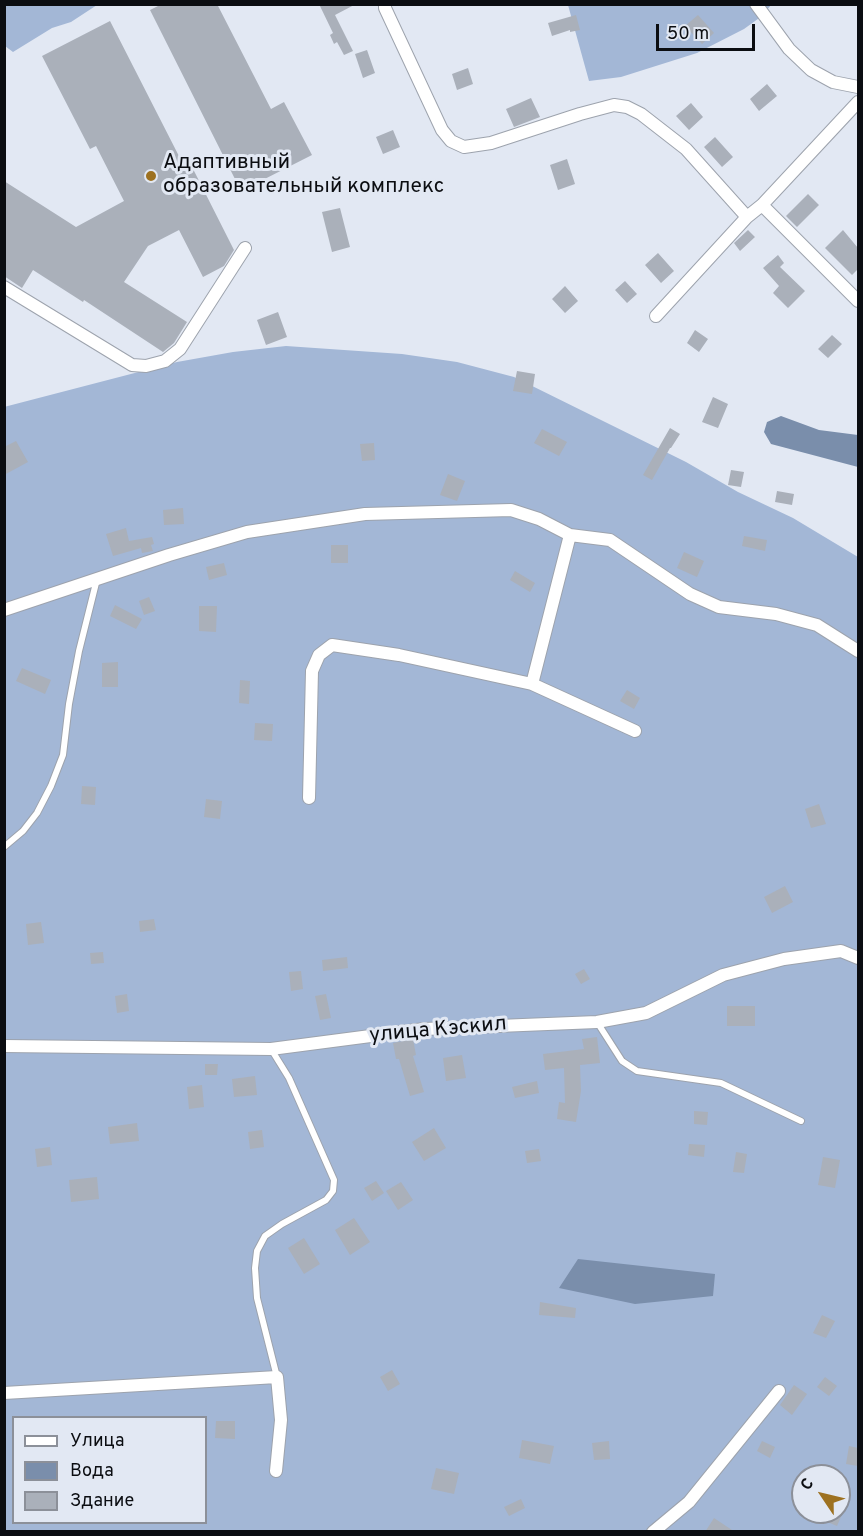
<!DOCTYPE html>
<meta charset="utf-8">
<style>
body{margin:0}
#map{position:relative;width:863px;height:1536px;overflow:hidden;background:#e2e8f3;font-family:Overpass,sans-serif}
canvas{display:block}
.frame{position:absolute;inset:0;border:6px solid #0b0d11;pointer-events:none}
.legend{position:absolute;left:12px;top:1416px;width:195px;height:108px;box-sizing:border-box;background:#e2e8f3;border:2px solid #8c9099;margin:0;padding:8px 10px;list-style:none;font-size:18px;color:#0b0d11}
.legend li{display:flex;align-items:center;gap:12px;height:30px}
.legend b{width:30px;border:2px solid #8c9099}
.north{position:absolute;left:791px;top:1464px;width:60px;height:60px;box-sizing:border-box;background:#e2e8f3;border:2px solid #8c9099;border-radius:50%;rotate:305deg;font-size:16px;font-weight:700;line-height:24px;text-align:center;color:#0b0d11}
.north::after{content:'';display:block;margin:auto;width:21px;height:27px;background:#9d7120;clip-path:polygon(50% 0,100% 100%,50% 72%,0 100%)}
.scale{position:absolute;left:656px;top:24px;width:99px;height:27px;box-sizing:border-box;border:3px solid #0b0d11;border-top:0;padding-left:8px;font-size:18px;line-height:21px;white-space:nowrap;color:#0b0d11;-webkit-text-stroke:4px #e2e8f3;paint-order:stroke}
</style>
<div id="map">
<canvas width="863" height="1536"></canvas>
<div class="frame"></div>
<ul class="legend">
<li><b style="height:8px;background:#fff"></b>Улица</li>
<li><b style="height:16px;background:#7a8eab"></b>Вода</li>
<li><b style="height:16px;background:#aab0ba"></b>Здание</li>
</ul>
<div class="north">С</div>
<div class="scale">50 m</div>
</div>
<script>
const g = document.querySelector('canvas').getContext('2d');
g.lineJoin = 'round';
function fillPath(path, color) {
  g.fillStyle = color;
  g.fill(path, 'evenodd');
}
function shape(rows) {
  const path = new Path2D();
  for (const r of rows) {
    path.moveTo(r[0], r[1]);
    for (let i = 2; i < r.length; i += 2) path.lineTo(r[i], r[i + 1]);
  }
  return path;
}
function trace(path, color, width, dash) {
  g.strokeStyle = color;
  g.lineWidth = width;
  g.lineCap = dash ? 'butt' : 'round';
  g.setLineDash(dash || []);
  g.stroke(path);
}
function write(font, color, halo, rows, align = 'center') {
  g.font = font + ' Overpass,sans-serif';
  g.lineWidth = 6;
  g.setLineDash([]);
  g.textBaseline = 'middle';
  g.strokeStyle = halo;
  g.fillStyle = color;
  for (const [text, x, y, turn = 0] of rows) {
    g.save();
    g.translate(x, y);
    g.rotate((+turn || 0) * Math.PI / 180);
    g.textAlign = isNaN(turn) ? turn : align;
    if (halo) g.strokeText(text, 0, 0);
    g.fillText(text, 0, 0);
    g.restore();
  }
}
const forest = shape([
 [5,4,97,4,97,5,71,22,52,28,13,52,5,46],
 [568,5,771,5,762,16,744,29,697,53,621,77,589,81],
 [286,346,402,354,457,362,514,377,686,462,738,492,793,518,858,557,858,1531,5,1531,4,407,177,362,233,352],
 [14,1418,206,1418,206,1522,14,1522],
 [803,1476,839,1476,839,1512,803,1512]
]);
const water = shape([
 [781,416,819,430,858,435,858,467,771,444,764,432,767,422],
 [578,1259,715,1274,713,1296,635,1304,559,1288]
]);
const building = shape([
 [162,4,217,4,271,109,284,102,312,155,241,191,150,10],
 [319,4,356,4,335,15,353,51,344,55,337,42,334,44,330,35,333,33],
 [576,15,580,30,570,32,570,30,552,36,548,23],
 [698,15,714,33,702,44,685,26],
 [110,21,183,164,189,161,234,250,224,266,203,277,179,230,148,246,124,282,187,322,174,343,163,352,84,300,83,302,33,270,22,288,4,276,4,181,76,227,124,201,96,146,90,149,42,56],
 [367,50,375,73,363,78,355,54],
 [468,68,473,84,457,90,452,74],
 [767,84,777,96,759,111,750,99],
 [531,98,540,117,514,127,506,109],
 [691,103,703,117,689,130,676,116],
 [393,130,400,147,383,154,376,137],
 [715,137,733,157,722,167,704,147],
 [567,159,575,184,558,190,550,165],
 [808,194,819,205,797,227,786,216],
 [340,208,350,247,332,252,322,212],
 [748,230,755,237,740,251,734,243],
 [843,230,858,248,858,269,852,275,825,248],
 [658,253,674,271,661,283,645,265],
 [778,255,784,263,780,267,805,291,788,308,773,293,779,286,763,268],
 [625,281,637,294,627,303,615,290],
 [565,286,578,301,565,313,552,299],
 [278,312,287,337,266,345,257,320],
 [695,330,708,339,699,352,687,343],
 [832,335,842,344,828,358,818,349],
 [517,371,535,374,532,394,513,391],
 [713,397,728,404,718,428,702,422],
 [670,428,680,434,671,448,670,448,652,480,643,475],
 [542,429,567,442,559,456,534,443],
 [16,441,28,462,4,475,4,447],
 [374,443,375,460,362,461,360,444],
 [731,470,744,472,741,487,728,485],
 [448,474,465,481,457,501,440,495],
 [777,491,794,494,792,505,775,502],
 [183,508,184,524,164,525,163,510],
 [126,528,129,541,152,537,154,544,151,545,153,551,142,553,141,548,113,556,106,534],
 [744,536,767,540,765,551,742,546],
 [331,545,348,545,348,563,331,563],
 [684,552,704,561,697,577,677,568],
 [224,563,227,575,209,580,206,567],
 [515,571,535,583,530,592,510,580],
 [149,597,155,611,144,615,139,601],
 [115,605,142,619,136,629,110,616],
 [199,606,217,606,216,632,199,631],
 [118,662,118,687,102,687,102,663],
 [22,668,51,680,45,694,16,681],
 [240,680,250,681,249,704,239,703],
 [627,690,640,698,634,709,620,701],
 [255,723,273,724,272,741,254,740],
 [82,786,96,787,95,805,81,804],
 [206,799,222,801,220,819,204,817],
 [819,804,826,824,811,828,805,809],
 [785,886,793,902,772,913,764,897],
 [154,919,156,930,140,932,139,921],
 [41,922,44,943,28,945,26,924],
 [103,952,104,963,91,964,90,953],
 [347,957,348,968,323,971,322,960],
 [584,969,590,979,581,984,575,974],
 [301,971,303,989,291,991,289,972],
 [127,994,129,1011,117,1013,115,996],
 [326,994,331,1018,320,1020,315,996],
 [727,1006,755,1006,755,1026,727,1026],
 [597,1037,600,1063,580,1065,581,1091,576,1122,557,1119,559,1102,565,1103,564,1068,545,1070,543,1054,584,1049,582,1039],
 [413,1039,416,1055,413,1056,424,1092,410,1096,399,1059,396,1059,393,1043],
 [462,1055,466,1078,446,1081,443,1058],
 [205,1064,218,1064,217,1075,205,1075],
 [255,1076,257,1095,234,1097,232,1079],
 [537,1081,539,1093,515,1098,512,1087],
 [202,1085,204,1107,189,1109,187,1087],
 [694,1111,708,1112,707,1125,694,1124],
 [137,1123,139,1141,110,1144,108,1127],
 [434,1128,446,1148,424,1161,412,1142],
 [262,1130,264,1147,250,1149,248,1132],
 [689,1144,705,1145,704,1157,688,1155],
 [50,1147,52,1165,37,1167,35,1149],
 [539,1149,541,1161,527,1163,525,1151],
 [736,1152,747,1154,744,1173,733,1172],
 [823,1157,840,1160,835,1188,818,1185],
 [97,1177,99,1199,71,1202,69,1180],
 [376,1181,384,1193,372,1201,364,1188],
 [401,1182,413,1200,398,1210,386,1191],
 [354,1218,370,1242,350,1255,335,1230],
 [304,1238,320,1264,304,1274,288,1248],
 [540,1302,576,1308,575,1318,539,1315],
 [822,1315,835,1321,826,1338,813,1333],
 [392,1370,400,1384,388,1391,380,1377],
 [825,1377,837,1386,829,1396,817,1387],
 [794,1385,807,1394,792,1415,780,1405],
 [216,1421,235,1421,235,1439,215,1438],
 [522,1440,554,1446,550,1464,519,1458],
 [609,1441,610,1459,594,1460,592,1443],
 [762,1441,775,1447,770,1458,757,1451],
 [849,1446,858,1448,858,1466,846,1464],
 [436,1468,459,1473,454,1494,431,1489],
 [521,1499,525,1508,509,1516,504,1507],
 [829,1512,843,1512,837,1526,825,1521],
 [714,1518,735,1532,705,1532]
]);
const service = shape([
 [4,847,23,831,37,813,51,786,63,755,69,704,79,651,97,579],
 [597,1022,622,1061,637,1071,721,1083,801,1121],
 [271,1049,289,1078,334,1180,333,1191,326,1200,282,1224,265,1236,257,1251,255,1268,257,1298,277,1377]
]);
const minor = shape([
 [385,4,385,8,442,130,451,141,464,147,491,143,580,114,614,105,627,107,641,114,686,149,747,217],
 [756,4,789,49,811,70,833,82,858,87],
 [762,205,858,301],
 [4,287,132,365,146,366,165,361,180,349,245,248],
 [656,316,747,217,762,205,858,102],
 [4,610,169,555,247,532,365,514,511,510,539,519,570,535,610,540,690,594,719,607,776,614,817,625,858,651],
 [532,684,635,731],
 [309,798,312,671,319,655,332,645,399,655,532,684,570,535],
 [4,1046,271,1049,424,1029,597,1022,646,1013,723,975,784,959,841,951,858,958],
 [4,1393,277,1377,281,1420,276,1471],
 [653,1532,689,1502,779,1391]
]);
const markers = [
 [151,176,6,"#9d7120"]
];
const poiNames = [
 ["Адаптивный",163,164],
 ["образовательный комплекс",163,188]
];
const streetNames = [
 ["улица Кэскил",438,1031,-5]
];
fillPath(forest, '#a3b7d6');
fillPath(water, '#7a8eab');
fillPath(building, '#aab0ba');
trace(service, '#9da3ad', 8);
trace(minor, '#9da3ad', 14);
trace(service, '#fff', 6);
trace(minor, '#fff', 12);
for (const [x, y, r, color] of markers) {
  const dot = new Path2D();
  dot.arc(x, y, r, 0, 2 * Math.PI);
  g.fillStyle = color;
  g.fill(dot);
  trace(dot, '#e2e8f3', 2);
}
write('21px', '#0b0d11', '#e2e8f3', poiNames, 'left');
write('21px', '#0b0d11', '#e2e8f3', streetNames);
</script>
